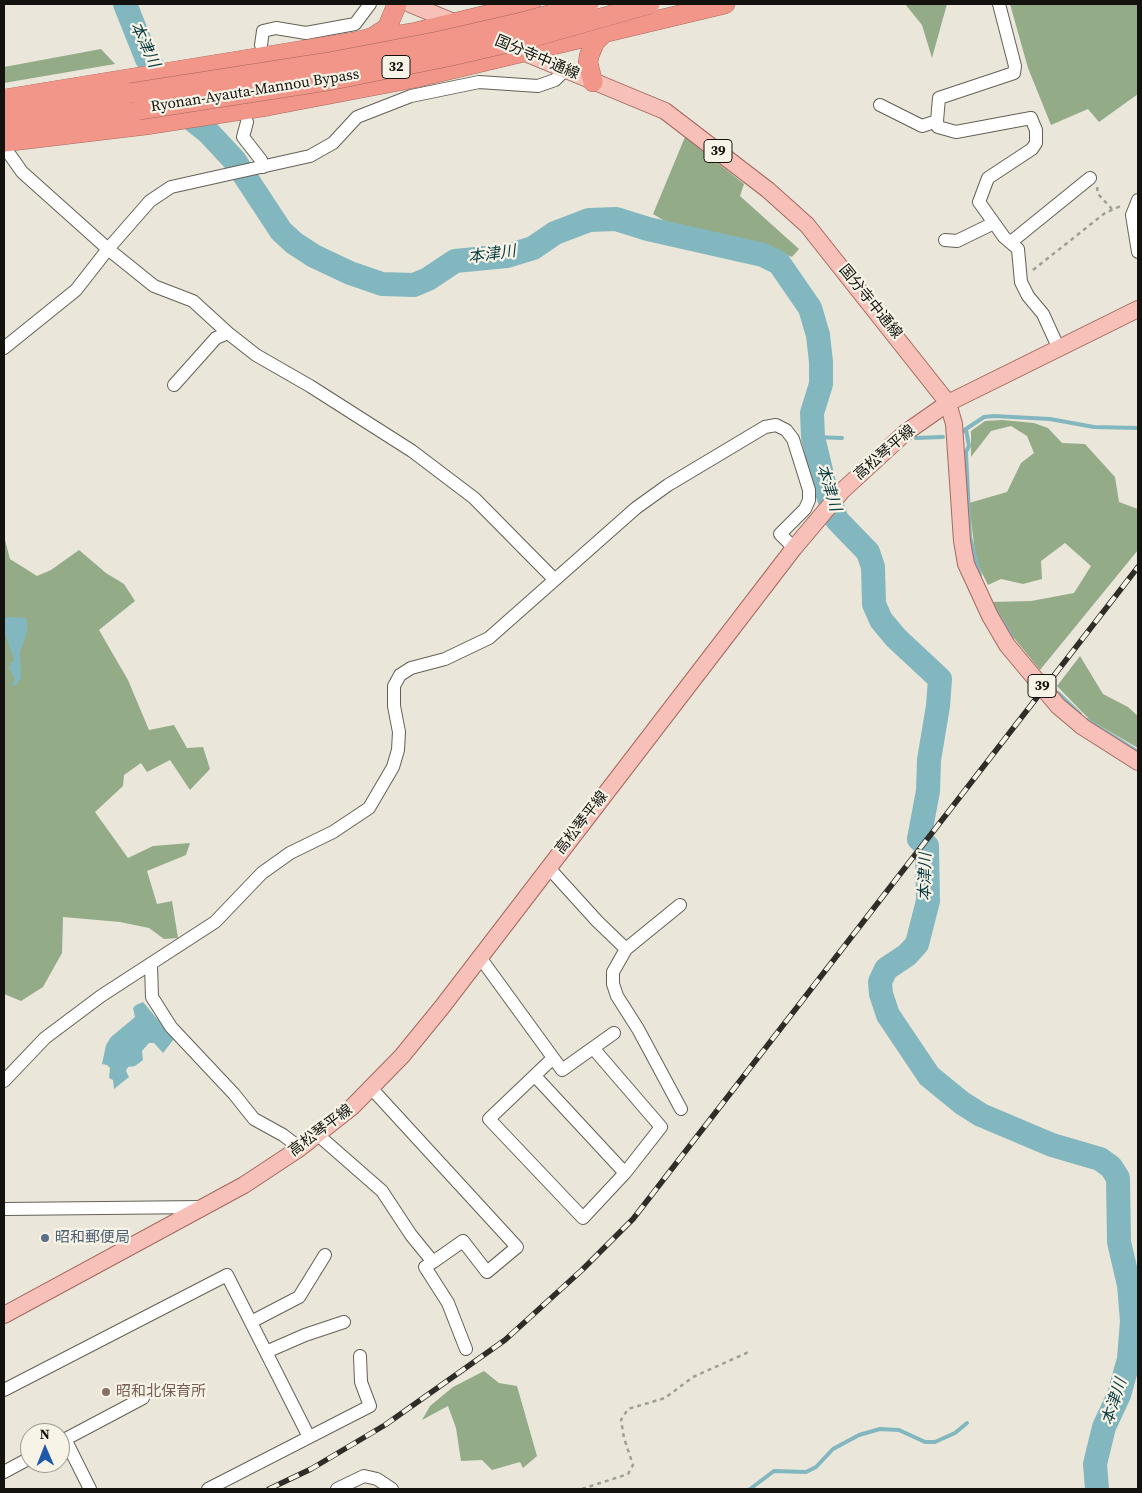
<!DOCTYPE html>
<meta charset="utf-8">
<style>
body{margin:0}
#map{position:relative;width:1142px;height:1493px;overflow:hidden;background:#eae7da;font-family:"Source Serif 4",serif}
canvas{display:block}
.frame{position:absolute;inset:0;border:5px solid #13120e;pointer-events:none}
.north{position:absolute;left:20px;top:1423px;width:50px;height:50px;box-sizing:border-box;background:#f7f4e7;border:1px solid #9c9a90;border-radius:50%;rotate:359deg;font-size:14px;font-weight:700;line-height:20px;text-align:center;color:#13120e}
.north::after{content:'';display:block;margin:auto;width:18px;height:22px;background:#1d58a9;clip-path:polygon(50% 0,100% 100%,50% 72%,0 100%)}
</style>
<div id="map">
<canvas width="1142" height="1493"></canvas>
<div class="frame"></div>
<div class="north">N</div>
</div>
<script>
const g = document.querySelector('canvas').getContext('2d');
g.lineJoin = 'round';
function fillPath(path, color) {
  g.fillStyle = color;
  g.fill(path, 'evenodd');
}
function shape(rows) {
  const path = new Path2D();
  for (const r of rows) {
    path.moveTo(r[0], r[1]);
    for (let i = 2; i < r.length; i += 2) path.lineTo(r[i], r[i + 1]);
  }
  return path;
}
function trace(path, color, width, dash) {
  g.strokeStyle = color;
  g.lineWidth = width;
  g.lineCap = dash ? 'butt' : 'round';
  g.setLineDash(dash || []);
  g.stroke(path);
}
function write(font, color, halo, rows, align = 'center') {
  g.font = font + ' "Source Serif 4","Noto Sans JP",serif';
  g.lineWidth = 4.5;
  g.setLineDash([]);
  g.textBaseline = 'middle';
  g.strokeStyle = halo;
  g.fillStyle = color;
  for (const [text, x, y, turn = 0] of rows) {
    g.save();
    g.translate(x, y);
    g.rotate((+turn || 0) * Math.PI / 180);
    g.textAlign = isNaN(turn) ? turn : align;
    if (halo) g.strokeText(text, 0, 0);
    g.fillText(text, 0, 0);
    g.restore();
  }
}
const forest = shape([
 [905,4,947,4,932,58,922,25],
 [1010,4,1138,4,1138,94,1099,122,1088,109,1051,125,1028,68],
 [101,49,115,64,4,83,4,67],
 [685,137,744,184,740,196,799,249,792,257,762,245,678,229,653,214],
 [1002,420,1034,423,1048,428,1062,443,1085,444,1115,477,1119,502,1138,509,1138,550,1040,670,1005,627,990,602,1031,601,1074,593,1091,566,1065,543,1041,561,1042,579,1023,584,1001,579,988,585,976,561,969,503,1007,492,1021,463,1034,453,1027,436,1011,426,991,431,971,457,971,431,985,421],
 [4,536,10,559,37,576,51,570,79,550,106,573,124,584,135,601,99,630,128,680,149,730,174,725,187,748,203,747,210,769,190,790,170,760,147,772,141,763,124,775,123,786,95,812,128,858,153,846,190,843,186,855,147,871,157,904,172,901,178,938,164,939,149,928,120,922,63,917,62,953,43,987,21,1001,4,994],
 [1080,656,1103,694,1128,707,1138,716,1138,748,1090,720,1057,686],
 [484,1371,499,1383,517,1386,537,1456,523,1468,520,1462,492,1470,482,1460,461,1461,456,1428,448,1406,422,1420,430,1406,453,1387]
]);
const water = shape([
 [7,617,26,618,27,623,27,633,20,652,21,678,17,684,11,686,15,679,9,667,14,659,4,631,4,619],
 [143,1002,174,1039,163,1053,154,1043,149,1043,142,1051,143,1060,135,1066,128,1067,126,1071,129,1077,114,1089,113,1080,109,1078,110,1068,107,1065,102,1064,106,1045,111,1037,135,1017,133,1008,136,1005]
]);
const stream = shape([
 [966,430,969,446,966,452,970,537,980,575],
 [963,431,984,417,994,416,1050,419,1094,427,1138,428],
 [813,437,842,438],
 [916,438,943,437],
 [994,607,1012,637],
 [1058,693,1080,714],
 [1087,720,1138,752],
 [750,1489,774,1471,806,1472,816,1467,833,1449,859,1435,880,1429,899,1430,925,1442,935,1442,955,1433,967,1423]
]);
const river = shape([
 [125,4,147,59,189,117,208,132,235,161,281,231,294,243,314,256,350,273,382,284,414,285,428,279,455,261,507,256,533,248,555,233,589,220,616,219,648,229,763,255,779,263,810,308,818,335,821,362,821,384,812,413,813,437,825,487,837,520,868,552,873,567,874,604,881,620,896,638,940,679,938,706,929,760,928,791,919,839,927,846,928,901,917,944,907,955,886,969,880,982,881,994,888,1015,929,1076,962,1103,981,1115,1052,1145,1100,1159,1111,1167,1118,1178,1119,1242,1129,1285,1132,1321,1129,1359,1119,1395,1104,1427,1095,1464,1097,1489]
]);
const path = shape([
 [1097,187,1098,194,1112,209],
 [1033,270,1105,213,1123,205],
 [582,1489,628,1474,633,1465,624,1438,621,1420,628,1409,665,1398,693,1377,751,1351]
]);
const minor = shape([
 [999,4,1015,66,1014,73,939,98,937,121,938,127,956,132,1031,118,1036,130,1036,143,1032,149,988,178,979,202,1004,237,1018,249,1021,282,1028,296,1043,314,1059,349],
 [261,45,263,31,276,28,306,33,355,24,370,4],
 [880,105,922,126,937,121],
 [247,122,243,137,261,160,263,167],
 [1138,200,1132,215,1138,252],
 [945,240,957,241,994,223],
 [1011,242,1090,178],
 [4,348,76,290,108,249,22,172,10,155],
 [174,385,216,338,228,333],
 [554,579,474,498,412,451,310,386,256,355,228,333,193,301,154,286,108,249,150,201,171,187,310,156,333,143,357,117,411,96,479,82,538,86,555,80,565,70],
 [548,867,597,921,626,949],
 [680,905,626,949,613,972,613,984,617,996,638,1029,681,1109],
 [479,956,562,1070,614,1033],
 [151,965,152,997,171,1027,234,1094,254,1119,283,1135,300,1148],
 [553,1058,489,1119,583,1218,625,1173,661,1127,593,1048],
 [535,1076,625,1173],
 [4,1081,45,1038,101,996,215,922,262,873,290,853,333,832,369,808,393,767,398,750,399,732,394,706,394,686,400,675,411,668,445,659,489,638,636,508,668,485,765,427,776,425,786,430,793,439,809,490,809,500,805,509,780,534,794,548],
 [372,1089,517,1247,487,1272,463,1241,433,1262],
 [318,1135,382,1191,411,1235,433,1262,425,1267,448,1303,466,1349],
 [4,1209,203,1207],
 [251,1322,299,1297,325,1255],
 [266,1352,305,1335,344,1322],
 [4,1390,227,1275,309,1437],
 [65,1439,90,1489],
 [60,1442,143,1398],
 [4,1472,30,1458],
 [208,1489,370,1406,361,1382,360,1356],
 [337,1489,364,1476,377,1479,392,1489]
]);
const major = shape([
 [410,4,461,25],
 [518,50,665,111,768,190,807,225,948,403,954,424,962,541,966,564,990,616,1007,645,1058,706,1083,727,1138,762],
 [4,1315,244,1185,300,1148,352,1107,402,1056,442,1007,794,548,842,491,905,433,948,403,1138,309]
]);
const highway = shape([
 [374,39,416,32,531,4],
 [593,82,588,63,589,56,595,42,605,32],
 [4,99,359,41,373,37,387,28,397,4],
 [4,111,130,93],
 [4,128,139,110],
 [4,142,146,125,268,106,415,78,725,4]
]);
const rail = shape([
 [269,1489,311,1469,385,1425,505,1340,582,1270,633,1219,1138,567]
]);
const highwayBridge = shape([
 [130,93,329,62,439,41,522,22,589,4],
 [139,110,333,80,447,57,530,38,650,4]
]);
const markers = [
 [45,1238,5,"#5c6f8a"],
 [106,1392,5,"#8d6e63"]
];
const shields = [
 [396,67,28],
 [718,151,28],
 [1042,686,28]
];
const shieldNames = [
 ["32",396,67],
 ["39",718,151],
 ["39",1042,686]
];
const streetNames = [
 ["国分寺中通線",537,58,23],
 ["Ryonan-Ayauta-Mannou Bypass",255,91,-9],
 ["国分寺中通線",870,302,51],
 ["高松琴平線",885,453,-41],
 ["高松琴平線",582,823,-52],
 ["高松琴平線",321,1131,-37]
];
const serviceNames = [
 ["昭和郵便局",55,1238]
];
const educationNames = [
 ["昭和北保育所",116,1392]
];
const waterNames = [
 ["本津川",144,45,65],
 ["本津川",492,255,-8],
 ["本津川",828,488,73],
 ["本津川",926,877,-89],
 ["本津川",1115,1402,-72]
];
fillPath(forest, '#94ab88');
fillPath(water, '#83b7bf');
trace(stream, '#83b7bf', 4);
trace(river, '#83b7bf', 24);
trace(minor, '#636055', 14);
trace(major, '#a4685e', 18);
trace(highway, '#a4685e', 20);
trace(path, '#a19e95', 2.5, [4, 4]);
trace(minor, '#fff', 12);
trace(major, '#f7c0b8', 16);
trace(highway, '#f29689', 19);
trace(rail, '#2e2d28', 5.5);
trace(rail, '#f7f4e7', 4, [11]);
trace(highwayBridge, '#a4685e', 20, []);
trace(highwayBridge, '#f29689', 19);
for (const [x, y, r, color] of markers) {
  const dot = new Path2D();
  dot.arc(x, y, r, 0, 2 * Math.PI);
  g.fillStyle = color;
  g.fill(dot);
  trace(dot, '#f7f4e7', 2);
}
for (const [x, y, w] of shields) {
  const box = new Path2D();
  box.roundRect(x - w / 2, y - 11.5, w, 23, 4);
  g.fillStyle = '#f7f4e7';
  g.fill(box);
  trace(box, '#13120e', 1);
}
write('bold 14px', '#13120e', null, shieldNames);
write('15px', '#13120e', '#f7f4e7', streetNames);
write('15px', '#4e5e75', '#f7f4e7', serviceNames, 'left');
write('15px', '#785e54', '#f7f4e7', educationNames, 'left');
write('italic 16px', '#0a3c42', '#f7f4e7', waterNames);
</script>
